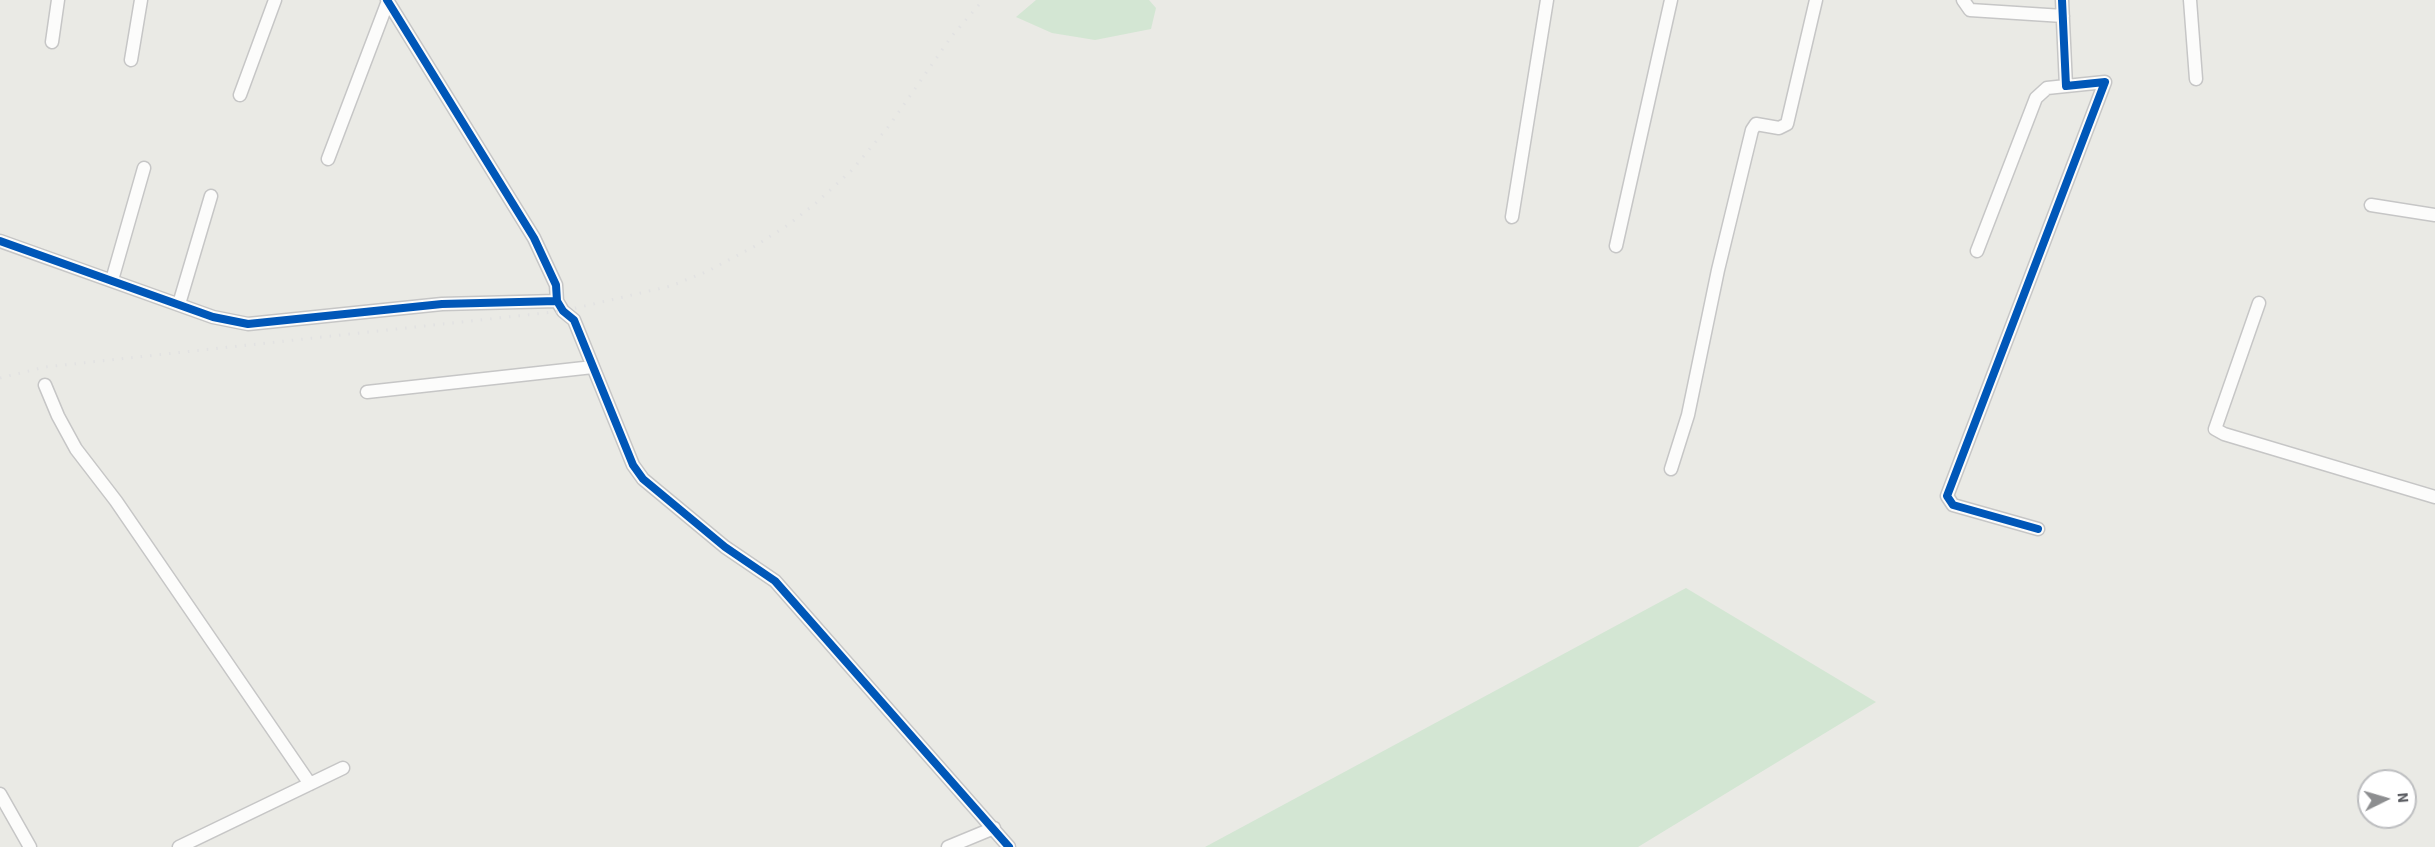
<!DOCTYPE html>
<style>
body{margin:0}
#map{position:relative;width:2435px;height:847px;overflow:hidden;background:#eaeae5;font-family:"Source Sans 3",sans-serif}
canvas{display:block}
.north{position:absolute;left:2357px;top:769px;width:60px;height:60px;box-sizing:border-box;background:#fff;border:2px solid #bdbec0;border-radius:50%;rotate:85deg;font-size:16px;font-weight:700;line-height:24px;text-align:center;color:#5b5d62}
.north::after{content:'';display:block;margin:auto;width:21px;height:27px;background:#8d8e90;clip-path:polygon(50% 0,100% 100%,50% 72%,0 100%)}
</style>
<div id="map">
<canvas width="2435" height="847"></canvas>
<div class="north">N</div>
</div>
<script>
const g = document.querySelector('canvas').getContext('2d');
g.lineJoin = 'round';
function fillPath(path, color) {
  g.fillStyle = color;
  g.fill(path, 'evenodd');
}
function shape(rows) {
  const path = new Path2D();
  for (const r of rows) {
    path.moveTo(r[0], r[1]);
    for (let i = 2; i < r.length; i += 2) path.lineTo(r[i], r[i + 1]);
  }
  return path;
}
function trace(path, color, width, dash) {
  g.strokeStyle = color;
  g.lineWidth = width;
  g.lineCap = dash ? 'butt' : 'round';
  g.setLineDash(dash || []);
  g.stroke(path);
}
const green = shape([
 [1036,0,1149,0,1156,8,1151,29,1095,40,1052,33,1016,17],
 [1686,588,1876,702,1638,847,1205,847]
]);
const minor = shape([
 [387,0,534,238,556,285,557,301,563,311,574,320,633,465,643,479,725,547,775,581,1009,847],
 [1963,0,1970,10,2063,16],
 [2190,0,2196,79],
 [52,42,58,0],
 [131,60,141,0],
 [240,95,275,0],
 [328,159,388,1],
 [2371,205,2435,215],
 [1512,217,1547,0],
 [0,241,213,317,248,324,442,304,557,301],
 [1616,246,1671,0],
 [1977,251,2036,98,2047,88,2066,86],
 [112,280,144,168],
 [2259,303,2215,429,2224,434,2435,497],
 [179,304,211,196],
 [45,385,58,416,76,449,116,501,310,784],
 [367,392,593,367],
 [1671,469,1688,415,1718,270,1752,130,1756,124,1779,128,1787,124,1816,0],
 [2038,529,1953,505,1947,496,2105,82,2066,86,2062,0],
 [0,794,30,847],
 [179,847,343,768],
 [948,847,994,828]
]);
const rail = shape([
 [0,378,45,367,563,311,671,286,708,271,755,246,788,225,816,203,852,170,889,126,951,37,983,0]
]);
const cycleway = shape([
 [387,0,534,238,556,285,557,301,563,311,574,320,633,465,643,479,725,547,775,581,1009,847],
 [0,241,213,317,248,324,442,304,557,301],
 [2038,529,1953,505,1947,496,2105,82,2066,86,2062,0]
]);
fillPath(green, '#d3e6d3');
trace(minor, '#c6c6c6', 15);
trace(minor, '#fcfcfb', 12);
trace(rail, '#e2e2e2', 3, [1.5, 8]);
trace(cycleway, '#0057b8', 8);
</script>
